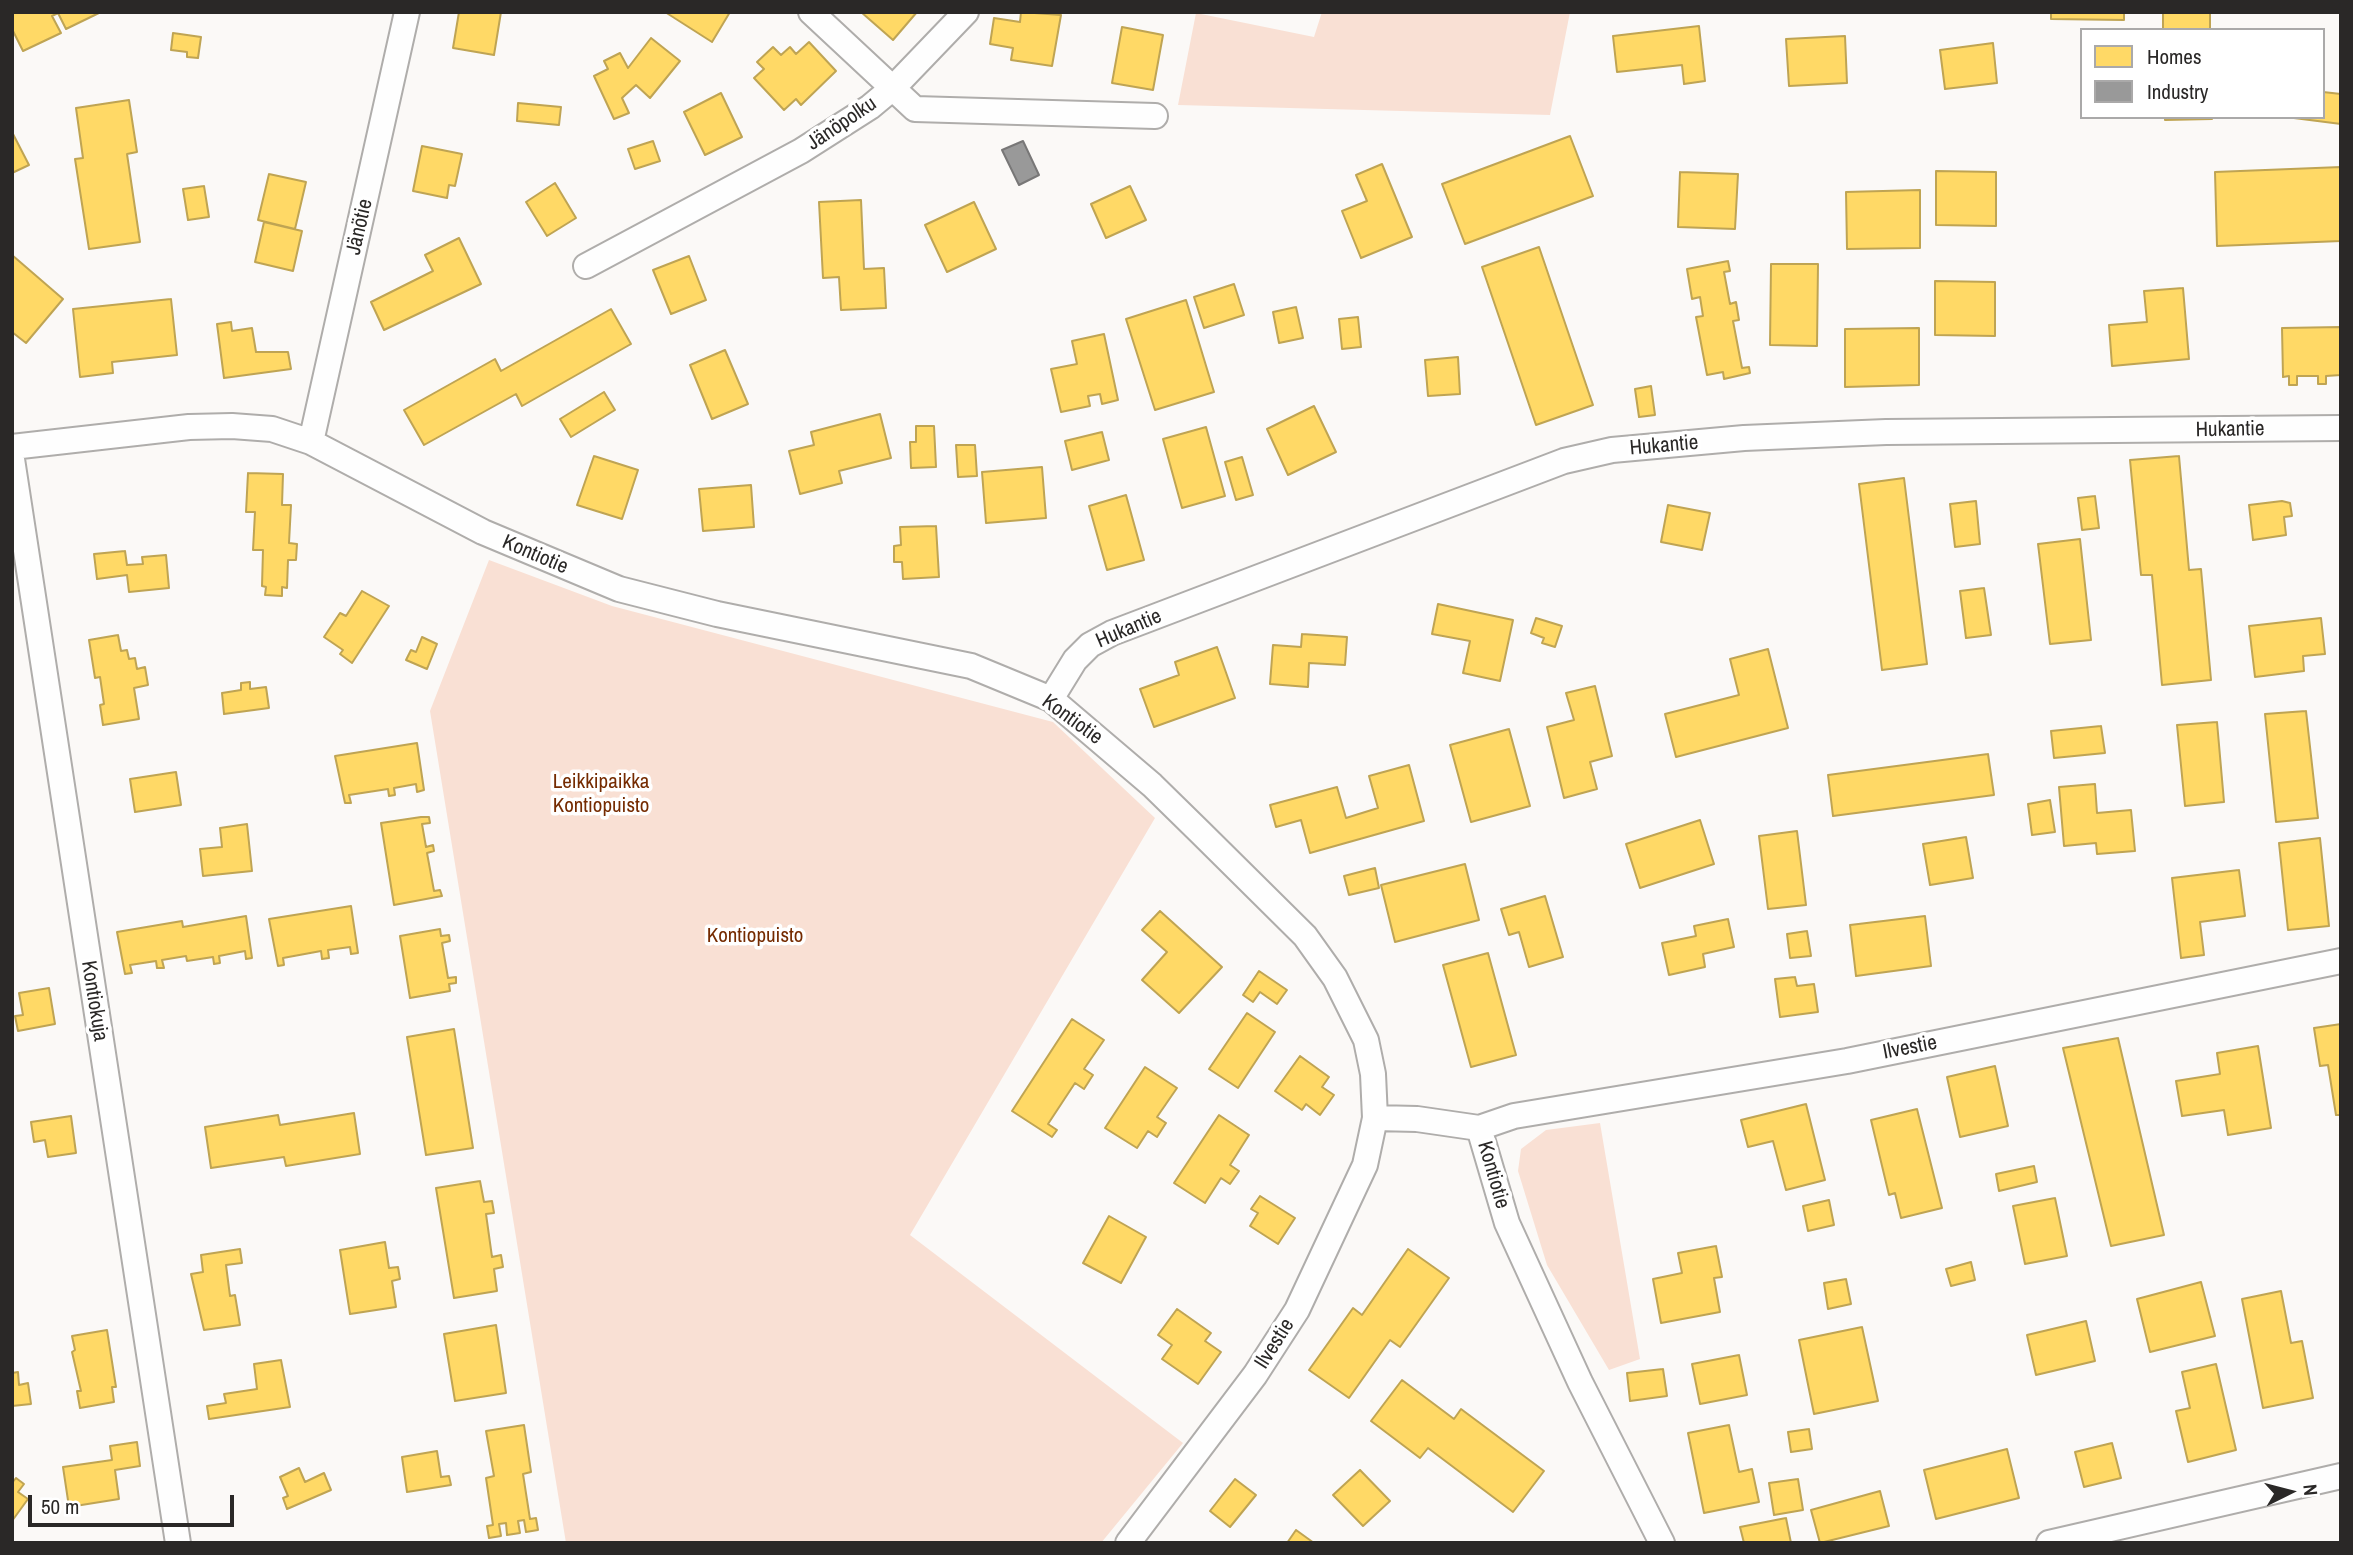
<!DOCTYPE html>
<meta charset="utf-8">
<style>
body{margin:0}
#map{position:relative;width:2353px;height:1555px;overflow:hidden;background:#fbf9f7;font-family:"Archivo Narrow",sans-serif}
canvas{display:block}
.frame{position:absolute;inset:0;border:14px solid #2a2827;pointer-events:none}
.legend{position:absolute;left:2080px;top:28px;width:245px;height:91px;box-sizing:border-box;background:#fff;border:2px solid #aaa9a9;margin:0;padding:9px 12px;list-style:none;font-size:21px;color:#2a2827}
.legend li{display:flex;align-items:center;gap:14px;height:35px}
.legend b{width:35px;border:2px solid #aaa9a9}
.north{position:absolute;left:2255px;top:1457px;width:70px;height:70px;-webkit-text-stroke:5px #fff;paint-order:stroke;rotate:84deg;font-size:19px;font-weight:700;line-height:28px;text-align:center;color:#2a2827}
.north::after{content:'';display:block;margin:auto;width:24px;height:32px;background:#2a2827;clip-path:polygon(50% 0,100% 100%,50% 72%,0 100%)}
.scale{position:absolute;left:28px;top:1495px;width:206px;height:32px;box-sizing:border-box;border:4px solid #2a2827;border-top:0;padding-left:9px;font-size:21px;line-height:24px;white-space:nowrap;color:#2a2827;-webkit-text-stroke:5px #fff;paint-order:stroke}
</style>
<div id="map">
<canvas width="2353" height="1555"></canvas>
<div class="frame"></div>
<ul class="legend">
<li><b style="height:19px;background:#ffd966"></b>Homes</li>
<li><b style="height:19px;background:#999"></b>Industry</li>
</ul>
<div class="north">N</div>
<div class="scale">50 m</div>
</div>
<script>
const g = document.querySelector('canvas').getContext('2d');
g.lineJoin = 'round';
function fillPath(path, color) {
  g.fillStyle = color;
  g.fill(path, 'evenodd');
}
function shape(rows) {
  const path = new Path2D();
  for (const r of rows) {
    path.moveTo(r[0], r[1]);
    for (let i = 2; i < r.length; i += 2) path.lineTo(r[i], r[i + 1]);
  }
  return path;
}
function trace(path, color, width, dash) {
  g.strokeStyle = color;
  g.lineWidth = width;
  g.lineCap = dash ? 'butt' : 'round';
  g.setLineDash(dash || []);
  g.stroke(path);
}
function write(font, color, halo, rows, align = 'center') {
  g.font = font + ' "Archivo Narrow",sans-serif';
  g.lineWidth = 7;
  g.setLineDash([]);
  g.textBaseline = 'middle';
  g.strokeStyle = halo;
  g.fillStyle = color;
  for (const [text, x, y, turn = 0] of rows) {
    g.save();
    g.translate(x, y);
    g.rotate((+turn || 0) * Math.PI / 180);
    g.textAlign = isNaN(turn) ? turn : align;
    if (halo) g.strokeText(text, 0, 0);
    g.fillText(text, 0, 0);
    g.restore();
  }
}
const green = shape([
 [1322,12,1570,12,1550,115,1178,105,1196,13,1314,37],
 [489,560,612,606,1053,722,1155,818,910,1235,1183,1443,1101,1543,566,1543,430,711],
 [1600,1123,1640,1359,1609,1370,1547,1265,1518,1171,1521,1149,1546,1130]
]);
const homes = shape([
 [16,12,101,12,66,29,58,13,52,16,61,33,23,51,12,29,12,14,16,12],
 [459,12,501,12,494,55,453,48,459,12],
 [665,12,730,12,712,42,665,12],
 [861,12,917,12,893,40,861,12],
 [1021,12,1061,15,1052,66,1011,60,1013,48,990,44,994,18,1020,22,1021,12],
 [2051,12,2124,12,2124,20,2051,19,2051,12],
 [2163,12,2210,12,2210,30,2163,30,2163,12],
 [1699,26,1705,81,1684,84,1682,65,1617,72,1613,36,1699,26],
 [1122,27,1163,35,1153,90,1112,83,1122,27],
 [173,33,201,37,198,58,187,57,187,52,171,50,173,33],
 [1845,36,1847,83,1789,86,1786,39,1845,36],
 [651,38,680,61,650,98,636,85,622,98,629,113,614,119,594,76,608,69,604,61,620,53,628,68,651,38],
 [809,42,836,71,801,105,796,99,784,110,754,78,764,69,757,62,773,47,781,55,790,47,796,54,809,42],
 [1993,43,1997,83,1945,89,1940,50,1993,43],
 [2323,92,2341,94,2341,124,2286,117,2323,117,2323,92],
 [721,93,742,137,705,155,684,112,721,93],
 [129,100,137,152,127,154,140,242,89,249,75,159,83,158,76,108,129,100],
 [518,103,561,107,559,125,517,121,518,103],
 [2165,117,2212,117,2212,119,2165,120,2165,117],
 [12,132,29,165,12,173,12,132],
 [1570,136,1593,196,1465,244,1442,184,1570,136],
 [653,141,660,161,635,169,628,149,653,141],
 [422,146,462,154,455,186,449,185,447,198,413,191,422,146],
 [1382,164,1412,237,1361,258,1342,211,1367,201,1356,175,1382,164],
 [2341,167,2341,241,2217,246,2215,172,2341,167],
 [1936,171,1996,172,1996,226,1936,225,1936,171],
 [1680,172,1738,174,1735,229,1678,227,1680,172],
 [269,174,306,182,295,229,258,220,269,174],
 [555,183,576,218,547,236,526,202,555,183],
 [204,186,209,217,188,220,183,189,204,186],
 [1130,186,1146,220,1106,238,1091,204,1130,186],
 [1920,190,1920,248,1847,249,1846,192,1920,190],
 [861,200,864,269,884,268,886,308,841,310,839,277,823,278,819,202,861,200],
 [974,202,996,249,947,272,925,225,974,202],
 [264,222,302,231,293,271,255,262,264,222],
 [459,238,481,284,384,330,371,302,433,271,425,255,459,238],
 [1539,247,1593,405,1536,425,1482,267,1539,247],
 [12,255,63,299,26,343,12,332,12,255],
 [689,256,706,300,671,314,653,270,689,256],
 [1728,261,1730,271,1724,272,1730,304,1736,302,1739,320,1733,321,1742,368,1749,367,1750,373,1724,379,1723,372,1707,375,1696,317,1703,316,1700,297,1692,299,1687,269,1728,261],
 [1771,264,1818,264,1817,346,1770,345,1771,264],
 [1935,281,1995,282,1995,336,1935,335,1935,281],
 [1234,284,1244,315,1204,328,1194,297,1234,284],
 [2183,288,2189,359,2112,366,2109,325,2147,322,2144,291,2183,288],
 [171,299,177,355,112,362,113,373,80,377,73,309,171,299],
 [1186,300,1214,392,1155,410,1126,319,1186,300],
 [1296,307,1303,338,1279,343,1273,312,1296,307],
 [611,309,631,344,522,406,516,394,424,445,404,410,495,359,501,371,611,309],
 [1358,317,1361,347,1342,349,1339,319,1358,317],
 [231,322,232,331,252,328,256,352,288,352,291,369,224,378,217,324,231,322],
 [2341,327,2341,375,2326,376,2326,384,2318,384,2318,376,2297,376,2297,385,2289,385,2289,376,2283,377,2282,328,2341,327],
 [1919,328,1919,385,1845,387,1845,329,1919,328],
 [1104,334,1118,400,1102,404,1100,394,1088,396,1090,406,1061,412,1051,369,1077,364,1072,341,1104,334],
 [725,350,748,404,712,419,690,365,725,350],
 [1458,357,1460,394,1428,396,1425,360,1458,357],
 [1651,386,1655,415,1639,417,1635,389,1651,386],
 [604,392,615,410,571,437,560,419,604,392],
 [1314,406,1336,452,1288,475,1267,429,1314,406],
 [880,414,891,458,839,471,842,483,800,494,789,451,814,445,811,432,880,414],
 [916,426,934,426,936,467,911,468,910,442,916,442,916,426],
 [1206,427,1225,496,1182,508,1163,439,1206,427],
 [1102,432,1109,460,1072,470,1065,441,1102,432],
 [956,445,975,445,977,476,958,477,956,445],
 [594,456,638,470,622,519,577,505,594,456],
 [2179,456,2189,570,2201,569,2211,680,2162,685,2152,575,2141,575,2130,460,2179,456],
 [1242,457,1253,495,1236,500,1225,462,1242,457],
 [1042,467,1046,518,986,523,982,472,1042,467],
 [248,473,283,474,282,505,291,505,289,543,297,544,296,560,288,560,287,588,282,587,282,596,265,595,266,587,262,586,263,550,253,550,255,512,246,512,248,473],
 [1904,478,1927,664,1882,670,1859,484,1904,478],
 [751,485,754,527,703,531,699,489,751,485],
 [1126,495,1144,560,1107,570,1089,506,1126,495],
 [2095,496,2099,528,2082,530,2078,498,2095,496],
 [1976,501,1980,544,1955,547,1950,504,1976,501],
 [2282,501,2290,503,2292,516,2284,517,2286,535,2253,540,2249,505,2282,501],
 [1668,505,1710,513,1702,550,1661,542,1668,505],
 [936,526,939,577,903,579,902,562,894,562,894,546,901,545,900,527,936,526],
 [2080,539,2091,640,2050,644,2038,544,2080,539],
 [125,551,127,565,143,564,142,557,166,555,169,588,129,592,127,575,97,579,94,554,125,551],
 [1984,588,1991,635,1966,638,1960,591,1984,588],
 [362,591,389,606,352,663,340,654,343,650,324,637,340,613,346,616,362,591],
 [1438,604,1513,620,1500,681,1463,673,1470,641,1432,634,1438,604],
 [1536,618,1562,626,1555,647,1542,643,1544,638,1531,633,1536,618],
 [2321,618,2325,654,2303,656,2304,671,2255,677,2249,626,2321,618],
 [1302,634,1347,637,1345,665,1309,663,1308,687,1270,684,1273,645,1301,647,1302,634],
 [118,635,121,651,127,650,129,659,135,658,137,669,145,667,148,685,134,688,139,719,103,725,100,705,104,704,100,677,95,678,89,640,118,635],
 [422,637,437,644,427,669,406,660,411,650,416,652,422,637],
 [1217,647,1235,698,1154,727,1140,689,1179,675,1175,662,1217,647],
 [1768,649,1788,728,1676,757,1665,714,1739,695,1730,659,1768,649],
 [250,682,250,689,266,687,269,708,224,714,222,693,241,690,241,683,250,682],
 [1595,686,1612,756,1590,762,1597,789,1564,798,1547,727,1574,720,1566,693,1595,686],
 [2306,711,2318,818,2276,822,2265,714,2306,711],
 [2217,722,2224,802,2185,806,2177,725,2217,722],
 [2101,726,2105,753,2054,758,2051,731,2101,726],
 [1509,729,1530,806,1471,822,1450,745,1509,729],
 [417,743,424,790,417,792,416,784,394,788,395,795,389,796,388,789,349,795,351,803,345,803,335,756,417,743],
 [1988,754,1994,795,1833,816,1828,775,1988,754],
 [1409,765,1424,821,1310,853,1301,820,1276,827,1270,805,1337,787,1346,818,1378,808,1369,776,1409,765],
 [176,772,181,805,135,812,130,779,176,772],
 [2095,784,2097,813,2131,810,2135,851,2097,854,2096,843,2064,846,2059,787,2095,784],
 [2050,800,2055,832,2032,835,2028,804,2050,800],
 [421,817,429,817,430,823,422,824,426,847,433,845,434,851,427,853,434,891,440,890,442,896,394,905,381,823,421,817],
 [1700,820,1714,864,1640,888,1626,844,1700,820],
 [247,824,252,871,203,876,200,849,222,847,220,828,247,824],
 [1797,831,1806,905,1768,909,1759,836,1797,831],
 [1966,837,1973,878,1930,885,1923,844,1966,837],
 [2320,838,2329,926,2288,930,2279,843,2320,838],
 [1465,864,1479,920,1395,942,1381,885,1465,864],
 [1375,868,1379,888,1349,895,1344,876,1375,868],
 [2239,870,2245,916,2200,922,2204,955,2181,958,2172,878,2239,870],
 [1545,896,1563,957,1529,967,1519,932,1509,935,1501,909,1545,896],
 [351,906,358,953,351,954,350,947,328,950,329,958,322,959,321,951,283,958,284,965,278,966,269,919,351,906],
 [1160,911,1222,967,1179,1013,1142,980,1167,952,1142,930,1160,911],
 [246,916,252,958,246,959,245,951,219,956,220,963,214,964,213,957,187,961,186,956,162,960,164,968,157,968,156,961,130,965,132,973,125,974,117,932,182,921,183,927,246,916],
 [1925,916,1931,966,1856,976,1850,925,1925,916],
 [1728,919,1734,947,1703,954,1705,967,1669,975,1662,943,1696,936,1694,926,1728,919],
 [440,929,441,936,449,935,450,941,442,943,448,978,456,977,456,983,449,984,450,991,410,998,400,936,440,929],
 [1807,931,1811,956,1790,958,1787,934,1807,931],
 [1488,953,1516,1055,1471,1067,1443,965,1488,953],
 [1259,971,1287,990,1277,1004,1260,992,1253,1002,1243,995,1259,971],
 [1795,977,1797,986,1814,984,1818,1012,1780,1017,1775,979,1795,977],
 [49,988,55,1024,18,1031,15,1016,23,1015,19,993,49,988],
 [1247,1013,1275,1032,1238,1088,1209,1069,1247,1013],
 [1072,1019,1104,1040,1084,1069,1093,1075,1084,1089,1075,1083,1048,1124,1057,1130,1052,1137,1012,1111,1072,1019],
 [2341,1024,2341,1115,2336,1115,2328,1065,2320,1066,2314,1028,2341,1024],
 [454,1029,473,1148,426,1155,407,1037,454,1029],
 [2118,1038,2164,1235,2111,1246,2063,1048,2118,1038],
 [2258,1046,2271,1128,2228,1135,2224,1110,2182,1116,2176,1081,2220,1074,2217,1053,2258,1046],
 [1300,1056,1329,1077,1322,1087,1334,1095,1320,1115,1306,1104,1302,1110,1275,1091,1300,1056],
 [1995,1066,2008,1126,1960,1137,1947,1077,1995,1066],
 [1145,1067,1177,1088,1157,1117,1166,1123,1157,1137,1148,1131,1137,1148,1105,1128,1145,1067],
 [1806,1104,1825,1180,1786,1190,1773,1141,1748,1147,1741,1120,1806,1104],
 [1917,1109,1942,1208,1901,1218,1895,1193,1889,1195,1871,1120,1917,1109],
 [354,1113,360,1154,286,1166,284,1157,211,1168,205,1127,278,1115,280,1125,354,1113],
 [1219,1115,1249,1135,1230,1165,1239,1171,1230,1184,1221,1178,1205,1203,1174,1183,1219,1115],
 [71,1116,76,1153,48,1157,45,1140,34,1142,31,1122,71,1116],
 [2034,1166,2037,1182,1999,1191,1996,1174,2034,1166],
 [480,1181,484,1202,492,1201,494,1213,486,1214,492,1257,501,1255,503,1267,494,1269,497,1291,454,1298,436,1188,480,1181],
 [1260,1196,1295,1218,1278,1244,1250,1226,1258,1213,1251,1209,1260,1196],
 [2055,1198,2067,1256,2025,1264,2013,1206,2055,1198],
 [1829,1200,1834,1225,1808,1231,1803,1206,1829,1200],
 [1109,1216,1146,1237,1121,1283,1083,1263,1109,1216],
 [385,1242,389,1268,398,1267,400,1279,392,1281,396,1307,350,1314,340,1250,385,1242],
 [1716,1246,1722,1277,1714,1278,1720,1312,1661,1323,1653,1279,1682,1273,1678,1253,1716,1246],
 [240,1249,242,1263,226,1265,230,1296,235,1295,240,1325,204,1330,191,1274,203,1272,201,1255,240,1249],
 [1408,1249,1449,1278,1400,1347,1390,1340,1349,1398,1309,1370,1353,1308,1362,1315,1408,1249],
 [1971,1262,1975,1280,1951,1286,1946,1269,1971,1262],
 [1846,1279,1851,1304,1828,1309,1824,1283,1846,1279],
 [2201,1282,2215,1336,2150,1352,2137,1299,2201,1282],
 [2281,1291,2291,1343,2302,1341,2313,1398,2263,1408,2242,1299,2281,1291],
 [1177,1309,1211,1333,1205,1341,1221,1352,1198,1384,1162,1359,1172,1345,1158,1335,1177,1309],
 [2086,1321,2095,1361,2036,1375,2027,1335,2086,1321],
 [496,1325,506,1393,455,1401,444,1334,496,1325],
 [1862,1327,1878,1401,1814,1414,1799,1340,1862,1327],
 [107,1330,116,1387,112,1387,114,1402,80,1408,77,1391,81,1391,72,1352,75,1350,72,1336,107,1330],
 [1739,1355,1747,1395,1700,1404,1692,1364,1739,1355],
 [281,1360,290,1407,209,1419,207,1406,226,1403,224,1394,257,1389,254,1364,281,1360],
 [2216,1364,2236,1450,2188,1462,2176,1411,2190,1408,2182,1372,2216,1364],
 [1663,1369,1667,1396,1630,1401,1627,1373,1663,1369],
 [18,1372,19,1385,28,1383,31,1404,12,1406,12,1373,18,1372],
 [1402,1380,1454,1419,1461,1409,1544,1471,1513,1512,1428,1448,1420,1458,1371,1421,1402,1380],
 [524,1425,531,1472,523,1474,530,1519,536,1518,538,1530,526,1532,524,1520,518,1521,520,1533,507,1535,506,1523,499,1524,501,1536,489,1538,487,1526,493,1525,486,1478,494,1476,486,1431,524,1425],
 [1729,1425,1739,1472,1752,1469,1759,1502,1704,1513,1688,1433,1729,1425],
 [1809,1429,1812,1449,1791,1452,1788,1432,1809,1429],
 [137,1442,140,1466,115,1470,119,1499,69,1507,63,1467,112,1460,110,1446,137,1442],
 [2112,1443,2121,1478,2084,1487,2075,1452,2112,1443],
 [2007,1449,2019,1498,1936,1519,1924,1470,2007,1449],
 [437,1451,441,1477,449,1476,451,1485,407,1492,402,1457,437,1451],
 [299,1468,305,1482,324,1473,331,1490,287,1509,283,1498,288,1496,280,1477,299,1468],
 [1360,1470,1390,1501,1363,1526,1333,1495,1360,1470],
 [16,1478,24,1484,18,1492,28,1499,12,1521,12,1483,16,1478],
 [1235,1479,1256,1495,1230,1527,1210,1511,1235,1479],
 [1798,1479,1803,1510,1774,1515,1769,1483,1798,1479],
 [1880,1491,1889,1526,1820,1543,1811,1510,1880,1491],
 [1786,1518,1791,1543,1744,1543,1740,1527,1786,1518],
 [1296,1530,1314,1543,1287,1543,1296,1530]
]);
const industry = shape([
 [1023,141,1039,175,1019,185,1002,150,1023,141]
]);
const minor = shape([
 [811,12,915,109,1155,116],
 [586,266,801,151,870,107,894,87,966,12],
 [311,442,407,12],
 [12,447,189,427,232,426,272,429,311,442,483,532,619,589,717,614,971,666,1051,699,1152,785,1201,833,1305,936,1335,978,1366,1040,1373,1074,1375,1118,1365,1165,1297,1310,1255,1375,1128,1543],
 [12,459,178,1543],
 [1051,699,1075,660,1090,645,1112,633,1564,461,1612,450,1744,438,1886,432,2341,428],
 [1375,1118,1417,1119,1479,1128,1507,1223,1580,1382,1662,1543],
 [1479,1128,1514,1116,1847,1061,2341,961],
 [2049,1543,2341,1476]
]);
const streetNames = [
 ["Jänöpolku",842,124,-34],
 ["Jänötie",360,227,-77],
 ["Hukantie",2230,430,-1],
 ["Hukantie",1664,446,-5],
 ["Kontiotie",535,555,23],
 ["Hukantie",1129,629,-23],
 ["Kontiotie",1072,720,36],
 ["Kontiokuja",94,1001,81],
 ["Ilvestie",1910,1048,-11],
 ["Kontiotie",1493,1175,74],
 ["Ilvestie",1275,1344,-58]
];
const parkNames = [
 ["Leikkipaikka",601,782],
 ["Kontiopuisto",601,806],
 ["Kontiopuisto",755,936]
];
fillPath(green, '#f9e0d4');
fillPath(homes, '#ffd966');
trace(homes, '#bfa453', 2);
fillPath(industry, '#999');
trace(industry, '#787777', 2);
trace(minor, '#afadab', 28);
trace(minor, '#fefefe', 24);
write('21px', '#2a2827', '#fff', streetNames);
write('21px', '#752b01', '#fff', parkNames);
</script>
